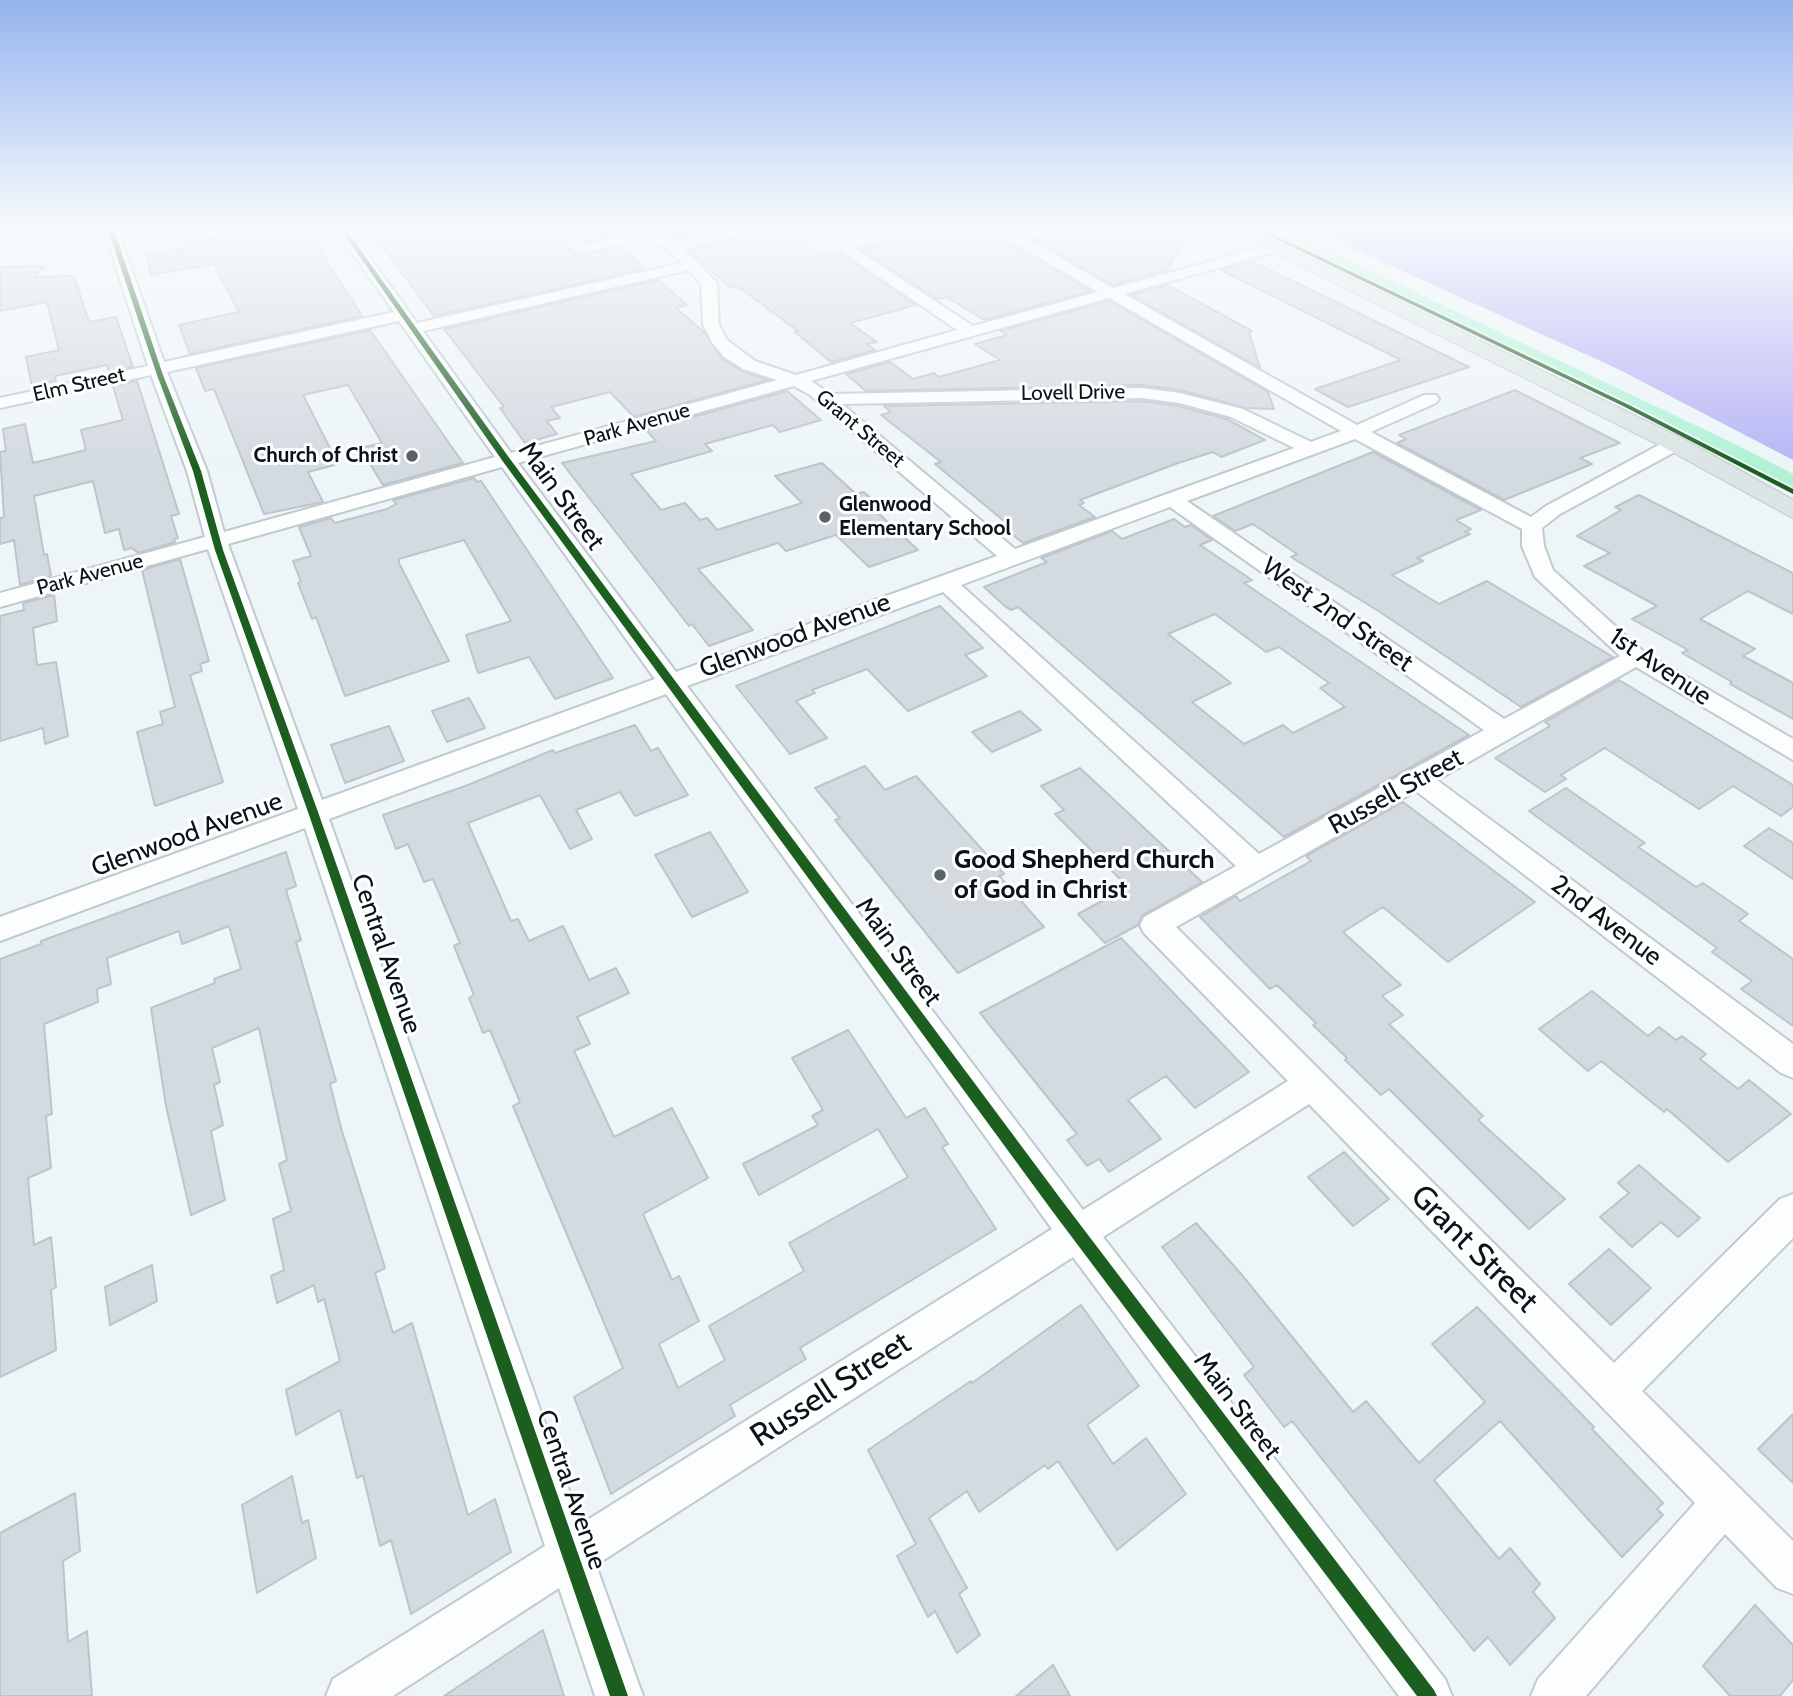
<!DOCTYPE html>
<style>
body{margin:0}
canvas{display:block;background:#edf5f8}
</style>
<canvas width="1793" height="1696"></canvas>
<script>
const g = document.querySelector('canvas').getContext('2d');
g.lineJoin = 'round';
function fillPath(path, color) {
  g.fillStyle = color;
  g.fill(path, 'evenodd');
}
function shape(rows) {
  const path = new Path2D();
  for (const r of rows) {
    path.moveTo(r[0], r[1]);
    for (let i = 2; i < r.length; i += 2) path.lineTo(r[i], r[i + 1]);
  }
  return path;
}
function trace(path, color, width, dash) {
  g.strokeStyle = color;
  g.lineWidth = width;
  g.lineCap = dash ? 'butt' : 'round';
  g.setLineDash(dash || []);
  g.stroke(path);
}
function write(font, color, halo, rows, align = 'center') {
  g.font = font + ' Cabin,sans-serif';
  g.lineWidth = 6;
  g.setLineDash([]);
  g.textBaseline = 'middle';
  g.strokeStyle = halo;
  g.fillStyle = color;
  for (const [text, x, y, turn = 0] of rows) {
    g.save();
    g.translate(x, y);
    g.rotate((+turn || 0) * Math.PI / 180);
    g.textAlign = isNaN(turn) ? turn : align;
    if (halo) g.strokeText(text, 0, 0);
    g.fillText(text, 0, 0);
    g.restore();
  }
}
const green = shape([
 [1260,227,1278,227,1291,233,1737,445,1793,474,1793,487,1632,404]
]);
const water = shape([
 [1306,227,1793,227,1793,460,1618,369]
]);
const building = shape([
 [230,227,305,227,362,316,190,354,179,325,239,312,214,264,151,275,147,255,185,248,182,244,234,234,230,227],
 [368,227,547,227,575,255,622,247,646,269,434,316,368,227],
 [569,227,599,227,610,237,586,242,569,227],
 [656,227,725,227,726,228,676,239,656,227],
 [967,227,981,227,1091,291,984,320,947,297,937,299,859,248,967,227],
 [1079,227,1190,227,1167,270,1113,285,1032,239,1079,227],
 [788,231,824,256,839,252,916,305,850,323,877,342,867,344,875,350,831,362,795,332,798,331,740,288,730,287,689,250,738,237,788,231],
 [1251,261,1328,298,1469,367,1348,407,1315,389,1401,360,1221,270,1251,261],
 [45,266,33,277,74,276,89,322,116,317,133,367,109,372,107,365,55,376,56,381,32,386,26,357,59,350,47,302,0,311,0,267,45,266],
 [658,280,687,305,676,308,705,333,722,359,742,371,768,380,634,417,610,392,551,407,560,418,547,421,557,434,525,443,500,408,504,407,444,329,658,280],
 [1167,285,1252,331,1249,332,1260,368,1131,295,1167,285],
 [1109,301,1268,392,1274,409,1246,408,1180,390,1142,385,866,391,846,374,890,362,913,379,934,373,939,377,1000,360,975,344,1007,335,1001,331,1109,301],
 [370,330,463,463,383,485,360,448,382,443,348,385,303,395,338,464,308,472,323,502,264,514,214,389,205,391,196,368,370,330],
 [137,381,179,514,171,516,178,538,174,539,175,542,138,553,132,548,124,550,119,529,105,533,93,481,34,496,44,555,47,554,51,576,20,585,14,540,0,544,0,518,4,517,0,452,6,451,3,429,25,424,33,463,86,450,81,430,123,420,113,386,137,381],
 [1515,390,1620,443,1580,458,1592,464,1504,500,1397,443,1406,439,1399,435,1515,390],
 [787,391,821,420,780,432,773,425,762,428,705,444,712,451,631,474,661,510,685,503,700,520,707,518,717,530,802,503,775,476,822,463,856,494,864,492,885,511,878,513,918,550,869,567,836,535,786,551,778,543,698,569,753,630,709,646,692,624,689,626,562,463,656,441,646,430,787,391],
 [1142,401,1178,406,1227,419,1265,440,1221,457,1213,452,1178,463,1080,500,1084,503,1079,505,1095,517,1023,543,1003,527,1009,525,935,464,941,462,881,415,891,412,884,406,1142,401],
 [1373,452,1481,510,1456,520,1471,529,1465,532,1470,534,1417,558,1423,561,1392,575,1439,604,1487,581,1613,657,1521,707,1380,612,1291,557,1297,554,1253,524,1235,531,1213,516,1373,452],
 [474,478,477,482,481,481,493,499,613,678,555,699,529,657,478,673,466,635,511,621,464,540,399,559,399,563,449,661,345,696,316,617,312,619,298,583,301,582,293,561,311,556,299,527,331,518,335,523,387,509,396,504,393,500,474,478],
 [1639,495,1793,573,1793,614,1748,591,1700,619,1755,649,1743,656,1793,683,1793,719,1730,684,1732,682,1682,653,1688,650,1632,619,1657,606,1584,566,1610,553,1577,536,1621,510,1615,507,1639,495],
 [1174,519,1185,527,1191,525,1212,540,1200,545,1252,580,1244,583,1469,735,1284,837,1018,607,1011,610,1006,607,984,587,1047,562,1041,558,1112,531,1122,539,1174,519],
 [1215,614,1266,652,1279,647,1329,683,1320,688,1345,707,1293,733,1283,725,1244,744,1192,702,1231,683,1168,634,1215,614],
 [180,559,209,661,200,664,202,671,190,675,223,782,155,806,137,732,163,724,160,712,175,707,142,570,180,559],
 [54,595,57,621,33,628,37,665,56,662,68,736,45,744,43,728,0,741,0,616,24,610,23,603,54,595],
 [940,606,983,648,965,655,987,676,908,711,867,669,812,690,815,693,796,701,827,738,790,754,736,686,940,606],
 [1619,680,1793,785,1793,807,1781,816,1733,786,1699,809,1605,748,1561,775,1566,779,1545,792,1495,758,1550,726,1545,722,1619,680],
 [469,698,485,728,447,742,432,711,469,698],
 [1020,711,1041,730,992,752,972,732,1020,711],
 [635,725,651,751,658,748,688,795,635,816,620,792,576,810,592,839,570,849,540,795,468,823,511,921,518,919,529,941,563,926,589,980,616,968,629,993,577,1017,590,1044,574,1051,614,1137,672,1108,708,1178,643,1214,672,1280,679,1276,699,1321,659,1344,678,1388,725,1360,709,1326,804,1271,789,1243,908,1177,878,1129,759,1195,743,1164,818,1125,812,1116,823,1110,792,1058,848,1030,906,1118,925,1108,948,1144,942,1147,996,1229,800,1348,806,1359,730,1405,735,1416,611,1494,574,1397,623,1368,513,1106,520,1102,490,1030,483,1033,469,998,474,995,454,946,460,943,433,879,424,882,408,844,396,849,383,815,468,785,553,750,555,753,635,725],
 [389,726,404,761,345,783,331,745,389,726],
 [865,766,885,790,916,776,1004,874,999,876,1044,927,958,973,835,820,840,818,815,788,865,766],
 [1080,768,1202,882,1143,915,1138,925,1105,943,1078,914,1128,887,1055,814,1064,810,1041,786,1080,768],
 [1566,788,1645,843,1638,847,1696,887,1703,883,1748,914,1739,921,1793,959,1793,1026,1741,989,1752,981,1712,952,1717,948,1529,811,1566,788],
 [1403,802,1535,902,1448,962,1383,907,1343,932,1401,985,1382,996,1403,1015,1389,1024,1483,1116,1478,1120,1565,1199,1529,1229,1389,1089,1381,1095,1345,1060,1347,1058,1313,1025,1316,1023,1277,985,1270,989,1200,917,1236,896,1240,901,1311,861,1306,856,1403,802],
 [1769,828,1793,843,1793,879,1744,846,1769,828],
 [710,832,748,892,692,917,655,855,710,832],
 [286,852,296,886,286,890,301,940,296,942,336,1081,330,1084,341,1128,385,1268,375,1273,393,1333,412,1323,468,1515,495,1499,511,1552,411,1614,391,1540,380,1546,363,1475,357,1478,340,1410,296,1435,286,1390,340,1361,324,1299,318,1302,314,1285,277,1303,271,1276,284,1270,273,1219,291,1211,279,1164,287,1160,259,1028,212,1048,220,1082,214,1085,223,1125,211,1131,225,1200,191,1215,166,1106,151,1008,215,983,214,979,241,969,229,926,182,944,179,931,107,958,111,984,97,989,98,1002,44,1024,52,1114,46,1116,51,1168,28,1178,34,1245,51,1237,56,1287,51,1290,56,1350,0,1377,0,959,41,944,41,941,286,852],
 [1121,938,1249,1072,1195,1108,1166,1076,1128,1100,1161,1139,1109,1172,1099,1159,1087,1166,1067,1140,1077,1134,980,1013,1121,938],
 [1592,991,1648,1036,1659,1027,1676,1040,1682,1036,1706,1054,1700,1059,1738,1089,1749,1080,1791,1114,1728,1162,1667,1109,1664,1112,1601,1061,1588,1071,1539,1029,1592,991],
 [1344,1152,1389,1199,1353,1226,1308,1177,1344,1152],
 [1639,1165,1700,1218,1678,1237,1661,1222,1632,1247,1600,1217,1629,1193,1618,1183,1639,1165],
 [1196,1223,1242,1275,1353,1412,1366,1401,1419,1463,1485,1402,1432,1344,1477,1307,1594,1427,1592,1429,1663,1503,1657,1509,1663,1515,1622,1557,1500,1421,1434,1480,1499,1559,1510,1548,1540,1584,1533,1592,1555,1618,1510,1665,1488,1637,1474,1651,1292,1421,1284,1427,1244,1375,1254,1367,1162,1247,1196,1223],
 [1609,1249,1651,1288,1611,1325,1569,1284,1609,1249],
 [152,1265,157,1301,110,1325,105,1287,152,1265],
 [1081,1305,1139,1386,1087,1425,1113,1464,1146,1438,1186,1494,1117,1550,1058,1461,1048,1469,1045,1465,979,1512,967,1491,929,1518,967,1588,959,1594,980,1635,957,1653,935,1611,928,1617,897,1556,916,1544,868,1450,971,1381,972,1383,1081,1305],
 [1793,1414,1793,1483,1758,1449,1793,1414],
 [292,1476,302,1523,308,1520,316,1558,257,1593,242,1505,292,1476],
 [75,1493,80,1551,63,1561,68,1642,87,1631,92,1696,0,1696,0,1533,75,1493],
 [1755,1605,1793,1645,1793,1680,1780,1696,1730,1696,1703,1666,1755,1605],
 [543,1630,564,1696,444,1696,543,1630],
 [1053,1665,1070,1696,1016,1696,1053,1665]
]);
const minor = shape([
 [103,227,117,227,164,362,394,312,334,227,348,227,417,323,682,263,669,250,647,240,577,253,550,227,565,227,585,245,647,232,662,234,676,242,741,227,767,227,684,249,717,283,719,324,726,339,755,361,796,375,957,330,806,227,923,227,885,236,833,234,973,326,1098,292,988,227,1006,227,1113,288,1274,244,1279,245,1279,251,1124,294,1357,425,1424,395,1436,395,1439,399,1436,403,1371,432,1531,517,1546,506,1668,440,1682,440,1684,444,1682,448,1560,514,1542,528,1544,546,1553,570,1644,652,1793,739,1793,760,1636,667,1437,780,1793,1044,1793,1078,1781,1073,1416,791,1176,927,1614,1363,1780,1199,1793,1194,1793,1238,1642,1391,1793,1541,1793,1594,1777,1588,1725,1534,1586,1696,1531,1696,1538,1679,1695,1503,1309,1104,1103,1237,1445,1679,1452,1696,1399,1696,1073,1257,596,1565,643,1696,595,1696,559,1588,393,1696,326,1696,333,1679,545,1546,305,828,0,941,0,917,298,809,208,549,0,607,0,593,205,537,187,471,151,375,0,408,0,398,148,366,103,227],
 [689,270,701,284,703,324,713,344,724,357,743,369,777,380,511,453,423,331,689,270],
 [1109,298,1341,431,1311,442,1243,409,1180,393,1142,388,830,394,811,381,1109,298],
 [399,321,495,457,224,532,207,471,167,372,399,321],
 [794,386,810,395,997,556,676,672,518,463,794,386],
 [1142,398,1179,403,1231,417,1294,448,1015,549,842,404,1142,398],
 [1355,439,1522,529,1522,546,1535,577,1620,656,1504,719,1187,501,1355,439],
 [502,467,655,679,322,800,228,544,502,467],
 [1170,507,1484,730,1259,854,961,585,1170,507],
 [943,592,1236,866,1144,917,1140,925,1144,933,1288,1081,1083,1210,687,686,943,592],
 [666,694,1052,1229,581,1524,329,819,666,694]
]);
const major = shape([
 [1223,227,1245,227,1683,439,1793,500,1793,518,1667,449,1223,227]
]);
const cycleway = shape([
 [107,227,113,227,163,375,201,471,223,550,318,812,628,1696,610,1696,308,812,215,550,193,471,157,375,107,227],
 [339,227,344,227,510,459,1063,1202,1434,1690,1437,1696,1417,1696,1053,1212,504,463,339,227],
 [1251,227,1258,227,1629,405,1793,489,1793,494,1625,407,1251,227]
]);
const markers = [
 [412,456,7,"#586366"],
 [825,517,7,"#586366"],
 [940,875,7,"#586366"]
];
const farStreetnames = [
 ["Elm Street",79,385,-13],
 ["Lovell Drive",1073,393,-1],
 ["Park Avenue",637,425,-16],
 ["Grant Street",860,429,40],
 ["Park Avenue",90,575,-15]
];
const farPoinames = [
 ["Church of Christ",398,456],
 ["Glenwood",839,505,"left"],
 ["Elementary School",839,529,"left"]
];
const streetNames = [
 ["Main Street",561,496,54],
 ["West 2nd Street",1337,615,35],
 ["Glenwood Avenue",795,636,-20],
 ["1st Avenue",1660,667,34],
 ["Russell Street",1396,792,-29],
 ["Glenwood Avenue",187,835,-20],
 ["2nd Avenue",1606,921,37],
 ["Main Street",898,952,54],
 ["Central Avenue",386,954,71],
 ["Main Street",1237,1406,53],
 ["Central Avenue",571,1490,71]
];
const poiNames = [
 ["Good Shepherd Church",954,860],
 ["of God in Christ",954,890]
];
const nearStreetnames = [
 ["Grant Street",1474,1249,45],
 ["Russell Street",831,1390,-33]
];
fillPath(green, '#b1f2d5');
fillPath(water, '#b7b5f6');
fillPath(building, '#d3dae0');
trace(building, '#bdc4ca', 2);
trace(minor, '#c0cbcf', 4);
trace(major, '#ccd1d3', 3);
fillPath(minor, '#fcfefe');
fillPath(major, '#dbe5e5');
fillPath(cycleway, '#1b5e20');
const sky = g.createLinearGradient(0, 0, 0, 465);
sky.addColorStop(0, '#94b4ee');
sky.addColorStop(0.49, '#f7fafc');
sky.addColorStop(1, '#f7fafc00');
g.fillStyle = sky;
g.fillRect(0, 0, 1793, 465);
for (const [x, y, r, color] of markers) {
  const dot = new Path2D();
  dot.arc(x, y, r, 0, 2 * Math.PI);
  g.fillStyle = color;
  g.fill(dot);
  trace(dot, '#fff', 2.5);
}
write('21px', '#071418', '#fff', farStreetnames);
write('bold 21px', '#071418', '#fff', farPoinames, 'right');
write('26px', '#071418', '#fff', streetNames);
write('bold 26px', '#071418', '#fff', poiNames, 'left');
write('32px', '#071418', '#fff', nearStreetnames);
</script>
